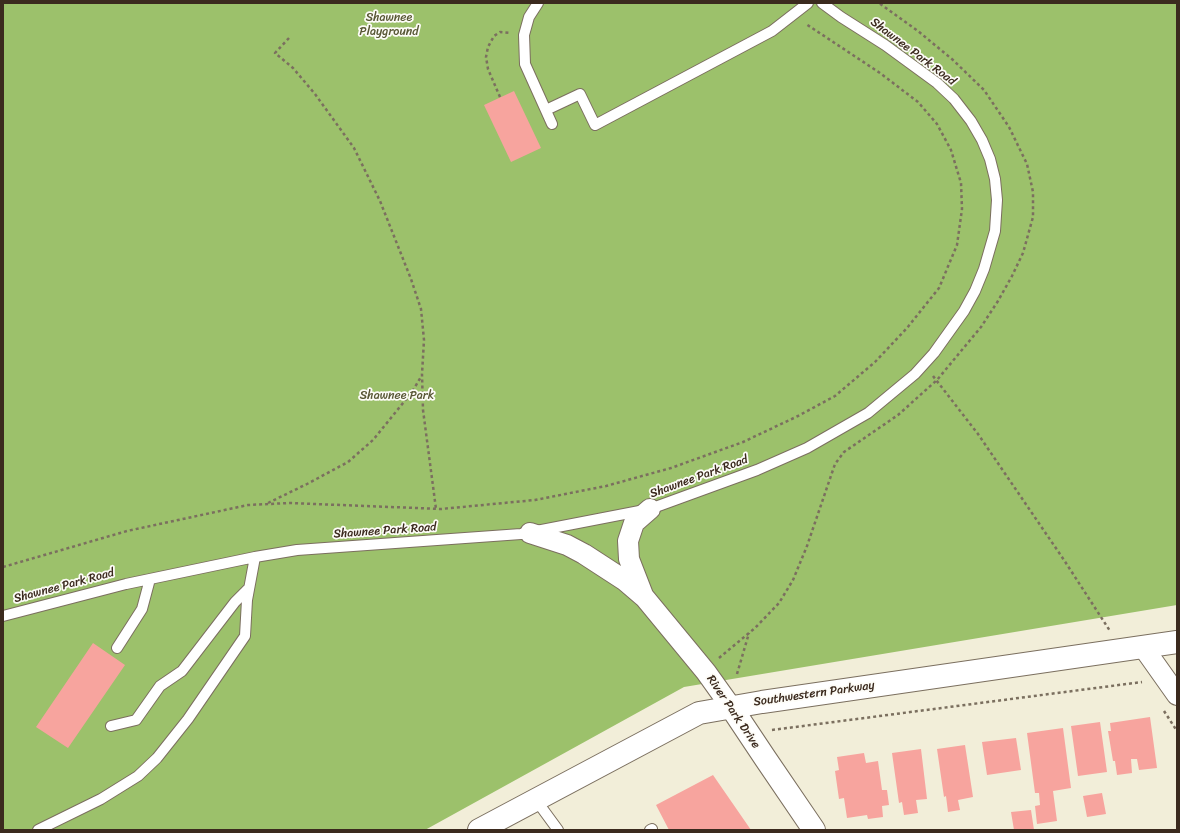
<!DOCTYPE html>
<style>
body{margin:0}
#map{position:relative;width:1180px;height:833px;overflow:hidden;background:#f2eed9;font-family:Sriracha,sans-serif}
canvas{display:block}
.frame{position:absolute;inset:0;border:4px solid #3b2a1e;pointer-events:none}
</style>
<div id="map">
<canvas width="1180" height="833"></canvas>
<div class="frame"></div>
</div>
<script>
const g = document.querySelector('canvas').getContext('2d');
g.lineJoin = 'round';
function fillPath(path, color) {
  g.fillStyle = color;
  g.fill(path, 'evenodd');
}
function shape(rows) {
  const path = new Path2D();
  for (const r of rows) {
    path.moveTo(r[0], r[1]);
    for (let i = 2; i < r.length; i += 2) path.lineTo(r[i], r[i + 1]);
  }
  return path;
}
function trace(path, color, width, dash) {
  g.strokeStyle = color;
  g.lineWidth = width;
  g.lineCap = dash ? 'butt' : 'round';
  g.setLineDash(dash || []);
  g.stroke(path);
}
function write(font, color, halo, rows, align = 'center') {
  g.font = font + ' Sriracha,sans-serif';
  g.lineWidth = 3.5;
  g.setLineDash([]);
  g.textBaseline = 'middle';
  g.strokeStyle = halo;
  g.fillStyle = color;
  for (const [text, x, y, turn = 0] of rows) {
    g.save();
    g.translate(x, y);
    g.rotate((+turn || 0) * Math.PI / 180);
    g.textAlign = isNaN(turn) ? turn : align;
    if (halo) g.strokeText(text, 0, 0);
    g.fillText(text, 0, 0);
    g.restore();
  }
}
const green = shape([
 [3,3,1177,3,1177,605,684,687,425,830,3,830]
]);
const building = shape([
 [514,91,541,148,511,162,484,105],
 [93,643,125,665,68,748,36,727],
 [1150,717,1157,768,1139,770,1137,759,1131,759,1132,773,1117,775,1115,761,1113,761,1108,731,1111,731,1110,723],
 [1100,722,1107,772,1078,776,1071,726],
 [1063,728,1071,788,1053,791,1057,821,1037,824,1035,806,1040,805,1039,793,1035,793,1027,733],
 [1016,738,1021,770,987,775,982,742],
 [965,745,973,797,958,800,960,810,948,812,946,796,944,797,937,749],
 [921,749,927,799,916,800,918,813,904,815,902,802,899,803,892,753],
 [864,753,866,763,878,761,882,790,887,790,889,805,882,806,883,817,868,819,867,815,847,818,844,798,839,799,835,771,839,770,837,757],
 [713,775,751,830,669,830,656,805],
 [1102,793,1106,814,1087,817,1083,796],
 [1031,810,1034,830,1014,830,1011,812]
]);
const path = shape([
 [289,38,275,53,293,68,315,94,354,148,380,201,411,279,421,309,424,340,422,374,423,410,436,509],
 [500,97,488,69,486,57,488,47,494,36,500,32,510,33],
 [933,376,978,434,1064,560,1110,631],
 [268,503,307,484,348,462,373,440,412,392,422,375],
 [3,567,127,531,248,505,290,503,441,509,535,500,606,486,671,468,743,442,798,416,835,396,875,362,907,328,939,288,957,245,962,209,961,183,951,150,937,124,918,102,880,73,806,24],
 [719,658,755,628,779,603,793,580,807,546,835,464,844,452,898,415,937,380,981,327,998,301,1012,276,1023,253,1033,217,1033,192,1027,164,1009,127,984,90,953,60,918,31,879,3],
 [737,674,749,633],
 [1164,711,1177,731],
 [772,730,1142,682]
]);
const service = shape([
 [538,3,529,17,524,35,525,64,552,124],
 [546,110,580,94,595,125,772,31,808,3],
 [3,616,126,584,255,557,297,550,521,534,650,509,757,470,807,448,868,413,915,374,934,353,964,311,975,291,984,269,995,231,997,200,995,179,990,159,982,140,971,121,954,99,937,83,885,45,841,17,822,3],
 [117,648,142,609,150,579],
 [111,726,136,720,160,686,182,671,235,602,249,588],
 [536,800,558,830],
 [38,830,101,799,138,776,157,758,188,719,245,636,247,600,255,557],
 [650,830,652,829]
]);
const minor = shape([
 [530,533,567,545,584,554,624,580,645,598,706,672,731,707],
 [643,595,629,559,628,541,634,523,650,509],
 [1143,647,1177,695]
]);
const tertiary = shape([
 [731,707,765,758,814,830],
 [479,830,699,713,762,702,1177,642]
]);
const parkNames = [
 ["Shawnee",389,18],
 ["Playground",389,32],
 ["Shawnee Park",397,396]
];
const streetNames = [
 ["Shawnee Park Road",913,52,37],
 ["Shawnee Park Road",699,477,-20],
 ["Shawnee Park Road",385,531,-4],
 ["Shawnee Park Road",64,586,-15],
 ["Southwestern Parkway",814,694,-8],
 ["River Park Drive",733,712,56]
];
fillPath(green, '#9cc16b');
fillPath(building, '#f7a49e');
trace(service, '#7b6f5f', 12);
trace(minor, '#7b6f5f', 22);
trace(tertiary, '#7b6f5f', 24);
trace(path, '#7b6f5f', 2.5, [3, 3]);
trace(service, '#fff', 10);
trace(minor, '#fff', 20);
trace(tertiary, '#fff', 22);
write('12px', '#585735', '#fdfcf7', parkNames);
write('12px', '#3b2a1e', '#fdfcf7', streetNames);
</script>
